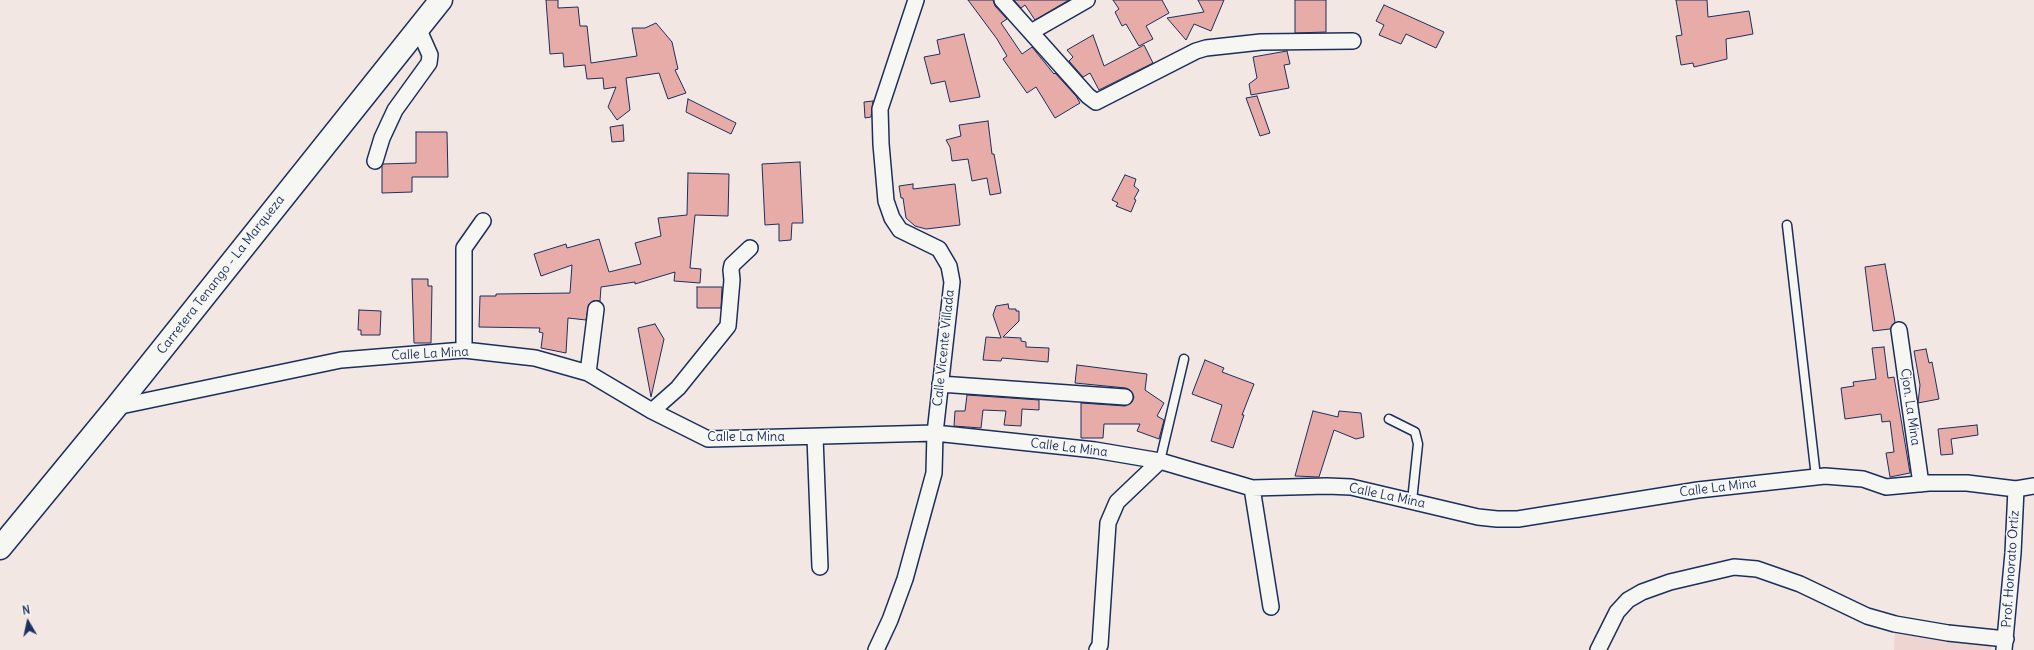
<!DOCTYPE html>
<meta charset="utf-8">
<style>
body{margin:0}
#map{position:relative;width:2034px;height:650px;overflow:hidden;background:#f3e7e3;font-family:Delius,sans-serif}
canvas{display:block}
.north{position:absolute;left:8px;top:602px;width:40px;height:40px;-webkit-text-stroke:3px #f6f6f2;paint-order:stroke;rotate:351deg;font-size:11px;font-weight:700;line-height:16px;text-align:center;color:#1b2f5e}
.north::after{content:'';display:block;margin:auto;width:14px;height:18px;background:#1b2f5e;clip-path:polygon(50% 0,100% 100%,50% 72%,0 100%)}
</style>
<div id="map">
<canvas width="2034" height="650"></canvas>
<div class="north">N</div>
</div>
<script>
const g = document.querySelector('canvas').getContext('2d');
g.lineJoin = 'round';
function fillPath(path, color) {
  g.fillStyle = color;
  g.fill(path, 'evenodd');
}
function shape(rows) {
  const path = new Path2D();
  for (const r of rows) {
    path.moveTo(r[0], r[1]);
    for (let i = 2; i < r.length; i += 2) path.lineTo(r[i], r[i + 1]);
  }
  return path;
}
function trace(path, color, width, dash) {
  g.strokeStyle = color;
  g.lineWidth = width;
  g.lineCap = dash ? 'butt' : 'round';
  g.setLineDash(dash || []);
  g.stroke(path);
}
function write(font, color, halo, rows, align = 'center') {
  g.font = font + ' Delius,sans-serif';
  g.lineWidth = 3;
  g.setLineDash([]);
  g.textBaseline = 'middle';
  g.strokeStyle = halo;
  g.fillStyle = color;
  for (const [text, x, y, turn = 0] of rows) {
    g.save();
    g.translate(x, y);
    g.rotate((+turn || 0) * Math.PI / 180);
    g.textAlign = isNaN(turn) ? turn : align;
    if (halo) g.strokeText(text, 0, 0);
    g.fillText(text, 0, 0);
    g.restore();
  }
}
const built = shape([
 [1895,624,1993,637,1991,650,1894,650]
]);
const building = shape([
 [546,0,558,0,558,8,578,7,580,26,587,26,591,63,637,56,632,28,645,28,656,23,672,42,678,69,675,70,686,93,668,99,659,73,626,78,630,110,617,120,608,107,616,87,604,89,603,78,587,79,585,65,564,67,563,53,550,54,546,0],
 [968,0,993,0,995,6,1007,19,1001,23,1022,54,1032,47,1054,74,1055,73,1076,96,1080,103,1055,118,1036,87,1027,93,1003,59,1007,56,997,39,968,0],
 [1014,0,1069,0,1035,20,1025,5,1021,8,1014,0],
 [1113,0,1162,0,1169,13,1146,26,1153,39,1139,46,1126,24,1122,26,1115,12,1119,9,1113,0],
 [1198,0,1224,0,1211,31,1194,24,1186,40,1167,18,1204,12,1198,0],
 [1295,0,1326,0,1326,32,1295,33,1295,0],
 [1676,0,1707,0,1708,17,1749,11,1753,34,1726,39,1727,59,1694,67,1693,63,1681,65,1676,36,1682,35,1676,0],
 [1384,5,1444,32,1436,48,1406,34,1401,44,1379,35,1384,25,1376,21,1384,5],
 [964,34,980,97,950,102,945,81,931,84,924,57,940,54,937,40,964,34],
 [1093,35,1104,66,1144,45,1153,63,1099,90,1090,73,1083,77,1069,61,1073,57,1067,50,1093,35],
 [1287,51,1290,64,1284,65,1289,88,1251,95,1249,84,1257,78,1253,57,1287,51],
 [1257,96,1270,133,1260,136,1246,98,1257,96],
 [688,99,736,123,731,134,686,112,688,99],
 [873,101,871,117,865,118,864,102,873,101],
 [988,121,992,154,994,154,1001,193,990,195,987,178,972,181,968,159,952,161,950,147,946,140,961,136,959,125,988,121],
 [623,125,624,141,612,142,610,127,623,125],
 [416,132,447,132,448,177,412,177,412,192,382,193,382,166,383,164,416,163,416,132],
 [800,162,803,223,792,223,791,240,779,241,779,224,765,225,762,164,800,162],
 [688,173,729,174,728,216,695,215,690,268,701,269,700,283,674,281,675,272,635,284,635,282,601,287,600,301,593,301,589,304,586,320,568,318,566,353,541,348,543,333,539,332,540,328,479,327,480,296,496,296,496,294,570,293,572,265,541,276,534,254,566,244,567,248,599,239,609,272,641,264,635,243,661,236,658,218,687,215,688,173],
 [1125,175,1136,179,1134,186,1139,190,1134,199,1136,200,1131,212,1116,206,1118,203,1112,200,1125,175],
 [913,184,913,189,955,184,960,225,926,229,915,226,906,218,903,198,901,198,899,186,913,184],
 [1885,264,1895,322,1890,329,1873,331,1865,267,1885,264],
 [412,279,428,279,428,286,432,286,431,343,414,343,412,279],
 [697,287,722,287,721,308,697,308,697,287],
 [1008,304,1009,309,1016,309,1016,311,1019,311,1019,321,1003,337,1021,338,1021,341,1026,342,1026,347,1049,348,1048,362,1002,358,1001,361,983,360,986,337,1001,338,993,315,996,306,1008,304],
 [359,310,381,311,380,335,361,335,361,330,358,330,359,310],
 [655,324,664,339,651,397,638,328,655,324],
 [1884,347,1888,378,1894,377,1910,473,1890,477,1886,453,1894,452,1890,421,1882,422,1881,414,1845,419,1841,388,1854,386,1853,382,1876,379,1872,348,1884,347],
 [1926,349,1929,363,1932,362,1939,399,1918,403,1920,385,1914,351,1926,349],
 [1205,360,1224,368,1222,372,1254,384,1242,415,1244,415,1233,448,1211,441,1222,405,1192,394,1205,360],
 [1077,365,1147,374,1145,390,1164,403,1157,416,1164,420,1159,439,1137,431,1140,424,1104,424,1103,438,1081,438,1081,403,1125,406,1132,402,1134,397,1130,390,1126,388,1075,383,1077,365],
 [967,395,1039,400,1039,410,1022,409,1021,426,1004,425,1006,411,983,410,981,428,954,426,955,411,965,411,967,395],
 [1313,411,1338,417,1339,411,1361,413,1364,437,1356,439,1334,430,1319,477,1295,476,1313,411],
 [1977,425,1978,435,1951,439,1953,454,1941,455,1938,429,1977,425]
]);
const service = shape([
 [1787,225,1816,477],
 [1389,419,1415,432,1418,444,1412,501],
 [1160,461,1184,359]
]);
const minor = shape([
 [1002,0,1088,96,1096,102,1196,51,1206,48,1261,42,1353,41],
 [1031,32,1087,0],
 [375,161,382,138,395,110,429,63,430,55,418,28],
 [1899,330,1921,484],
 [464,350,464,248,483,221],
 [588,373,596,309],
 [940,384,1125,397],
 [116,407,341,360,464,350,535,358,588,373,652,411,708,439,935,433,1095,450,1160,461,1252,488,1327,486,1351,487,1478,517,1497,519,1518,519,1698,490,1825,476,1863,479,1886,487,1929,483,1967,483,2016,489,2034,486],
 [652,411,678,388,728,326,732,280,731,270,732,265,750,248],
 [815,437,820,567],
 [1252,488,1271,607],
 [876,650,890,620,905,579,934,473,935,433,952,282,949,266,939,249,900,230,892,218,886,201,881,144,880,109,916,0],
 [1097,650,1100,645,1108,523,1117,502,1160,461],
 [1598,650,1617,612,1628,600,1642,592,1670,582,1734,567,1757,569,1800,584,1867,616,1895,624,1948,633,2006,639],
 [2004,650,2013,553,2016,489]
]);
const secondary = shape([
 [0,548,116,407,441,0]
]);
const streetNames = [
 ["Carretera Tenango - La Marqueza",221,275,-52],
 ["Calle Vicente Villada",944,348,-84],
 ["Calle La Mina",430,354,-3],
 ["Cjon. La Mina",1910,407,82],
 ["Calle La Mina",746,437],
 ["Calle La Mina",1069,448,7],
 ["Calle La Mina",1718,488,-7],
 ["Calle La Mina",1387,496,12],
 ["Prof. Honorato Ortíz",2011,569,-86]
];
fillPath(built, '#efd5d1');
fillPath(building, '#e7aca8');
trace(building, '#1b2f5e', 1);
trace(service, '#1b2f5e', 11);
trace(minor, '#1b2f5e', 18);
trace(secondary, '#1b2f5e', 25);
trace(service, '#f6f6f2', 8);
trace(minor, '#f6f6f2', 15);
trace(secondary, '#f6f6f2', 22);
write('13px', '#1b2f5e', '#f6f6f2', streetNames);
</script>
